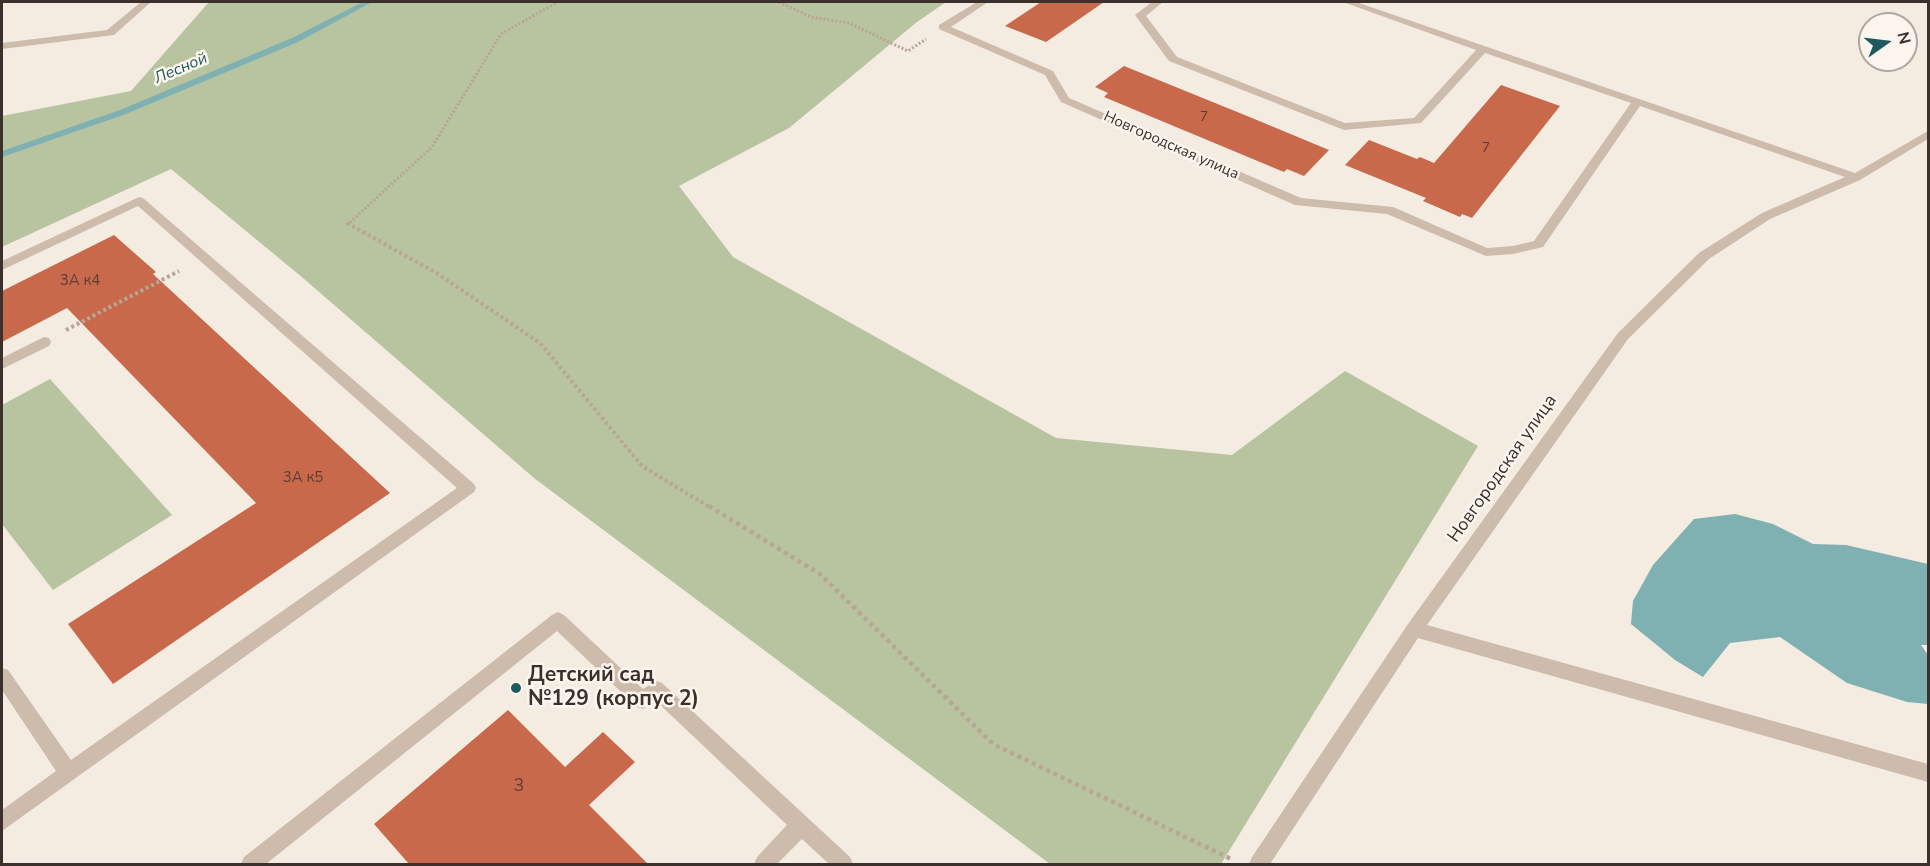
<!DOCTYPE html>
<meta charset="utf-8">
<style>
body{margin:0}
#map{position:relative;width:1930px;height:866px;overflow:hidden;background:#f4ebe1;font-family:"Nunito Sans",sans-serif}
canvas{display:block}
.frame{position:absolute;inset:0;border:3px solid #3b302b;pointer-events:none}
.north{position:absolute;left:1858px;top:12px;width:60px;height:60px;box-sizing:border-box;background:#fbf5ee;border:2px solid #aea6a0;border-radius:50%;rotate:76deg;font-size:16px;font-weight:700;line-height:24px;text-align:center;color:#3b302b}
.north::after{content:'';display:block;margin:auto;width:21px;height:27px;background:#1f5a5e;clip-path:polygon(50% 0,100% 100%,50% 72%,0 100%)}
</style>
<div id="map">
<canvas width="1930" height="866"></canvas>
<div class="frame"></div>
<div class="north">N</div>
</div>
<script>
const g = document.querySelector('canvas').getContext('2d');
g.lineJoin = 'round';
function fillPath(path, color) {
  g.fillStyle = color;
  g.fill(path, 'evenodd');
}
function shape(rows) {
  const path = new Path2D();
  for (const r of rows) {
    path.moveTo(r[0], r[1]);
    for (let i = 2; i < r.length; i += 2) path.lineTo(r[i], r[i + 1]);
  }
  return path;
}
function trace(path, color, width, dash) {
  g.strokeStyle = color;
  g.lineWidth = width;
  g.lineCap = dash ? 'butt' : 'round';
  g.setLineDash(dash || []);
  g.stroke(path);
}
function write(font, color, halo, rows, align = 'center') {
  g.font = font + ' "Nunito Sans",sans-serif';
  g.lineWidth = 5;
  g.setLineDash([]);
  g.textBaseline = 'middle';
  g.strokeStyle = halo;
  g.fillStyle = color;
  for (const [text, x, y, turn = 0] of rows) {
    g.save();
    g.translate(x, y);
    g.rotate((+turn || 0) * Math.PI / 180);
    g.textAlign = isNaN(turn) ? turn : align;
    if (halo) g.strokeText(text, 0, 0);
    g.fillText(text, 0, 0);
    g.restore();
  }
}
const green = shape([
 [209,2,946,2,917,22,789,128,679,186,733,257,1056,438,1232,455,1345,371,1478,446,1221,864,1050,864,534,478,303,278,171,169,2,247,2,116,131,91],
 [50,379,172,515,53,590,2,524,2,405]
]);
const water = shape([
 [1735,514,1773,524,1813,544,1846,545,1928,564,1928,645,1921,645,1928,655,1928,704,1907,702,1847,683,1780,637,1730,643,1703,677,1675,660,1631,624,1633,601,1653,565,1694,519]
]);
const stream = shape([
 [363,2,372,2,298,42,126,114,2,157,2,151,120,110,292,38,363,2]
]);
const building = shape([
 [1041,2,1104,2,1046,42,1005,26],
 [1124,66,1252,118,1329,150,1304,176,1287,169,1284,172,1104,97,1108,93,1095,87],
 [1501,85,1560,106,1472,218,1462,214,1460,217,1423,201,1426,198,1345,165,1369,140,1417,159,1420,157,1434,163],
 [114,235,156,272,153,274,390,493,113,684,68,624,256,503,67,308,2,342,2,291],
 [508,710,565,767,603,732,635,762,589,805,648,864,409,864,374,824]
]);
const pathFar2 = shape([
 [779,2,811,17,849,23,908,51,926,39],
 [347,225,432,147,501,34,558,2]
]);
const pathFar1 = shape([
 [347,223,438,274,540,343,642,466,711,508],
 [66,330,179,271]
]);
const path = shape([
 [709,506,820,574,993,744,1231,859]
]);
const minor = shape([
 [141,2,151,2,114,35,2,49,2,43,107,30,141,2],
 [977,2,988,2,951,27,1053,71,1069,98,1301,198,1393,207,1487,248,1513,246,1534,241,1631,103,1485,53,1421,123,1344,130,1169,61,1135,15,1152,2,1163,2,1146,16,1177,57,1345,123,1414,118,1476,50,1343,2,1356,2,1855,173,1928,131,1928,139,1860,180,1770,219,1709,259,1628,339,1427,625,1928,764,1928,782,1418,638,1270,864,1249,864,1252,857,1408,624,1618,333,1699,253,1762,213,1845,177,1640,106,1543,247,1513,254,1486,256,1387,214,1295,205,1061,102,1045,75,939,29,939,25,977,2],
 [139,197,143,198,474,484,476,488,474,492,2,831,2,810,56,771,2,690,2,668,8,670,71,760,457,488,138,206,2,270,2,261,139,197],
 [44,337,49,338,51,342,49,346,2,369,2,358,44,337],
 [558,612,564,615,643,689,656,681,662,683,850,857,853,864,829,864,802,839,777,864,754,864,757,857,787,825,656,701,643,709,637,707,557,631,266,864,241,864,244,857,552,615,558,612]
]);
const markers = [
 [516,688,6,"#1f5a5e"]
];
const farNumbernames = [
 ["7",1204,118],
 ["7",1486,149]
];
const farStreetnames = [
 ["Новгородская улица",1171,146,24]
];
const numberNames = [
 ["3А к4",80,281],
 ["3А к5",303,478]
];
const farWaternames = [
 ["Лесной",181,69,-23]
];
const streetNames = [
 ["Новгородская улица",1503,469,-55]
];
const nearNumbernames = [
 ["3",519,787]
];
const nearPoinames = [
 ["Детский сад",528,676],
 ["№129 (корпус 2)",528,700]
];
fillPath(green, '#b8c4a0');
fillPath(water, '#7fb0b2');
fillPath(stream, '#7fb0b2');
fillPath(building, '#c8694b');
trace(pathFar2, '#b9a596', 3, [2, 2]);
trace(pathFar1, '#b9a596', 4, [3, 3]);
trace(path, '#b9a596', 4.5, [4, 4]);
fillPath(minor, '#cdbbac');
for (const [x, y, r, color] of markers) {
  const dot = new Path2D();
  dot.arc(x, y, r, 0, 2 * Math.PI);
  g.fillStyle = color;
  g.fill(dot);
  trace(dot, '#fbf5ee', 2);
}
write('14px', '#5e3e33', null, farNumbernames);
write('15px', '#3b302b', '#fbf5ee', farStreetnames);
write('15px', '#5e3e33', null, numberNames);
write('italic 16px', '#1f5a5e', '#fbf5ee', farWaternames);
write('18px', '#3b302b', '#fbf5ee', streetNames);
write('18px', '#5e3e33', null, nearNumbernames);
write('bold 21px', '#3b302b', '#fbf5ee', nearPoinames, 'left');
</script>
